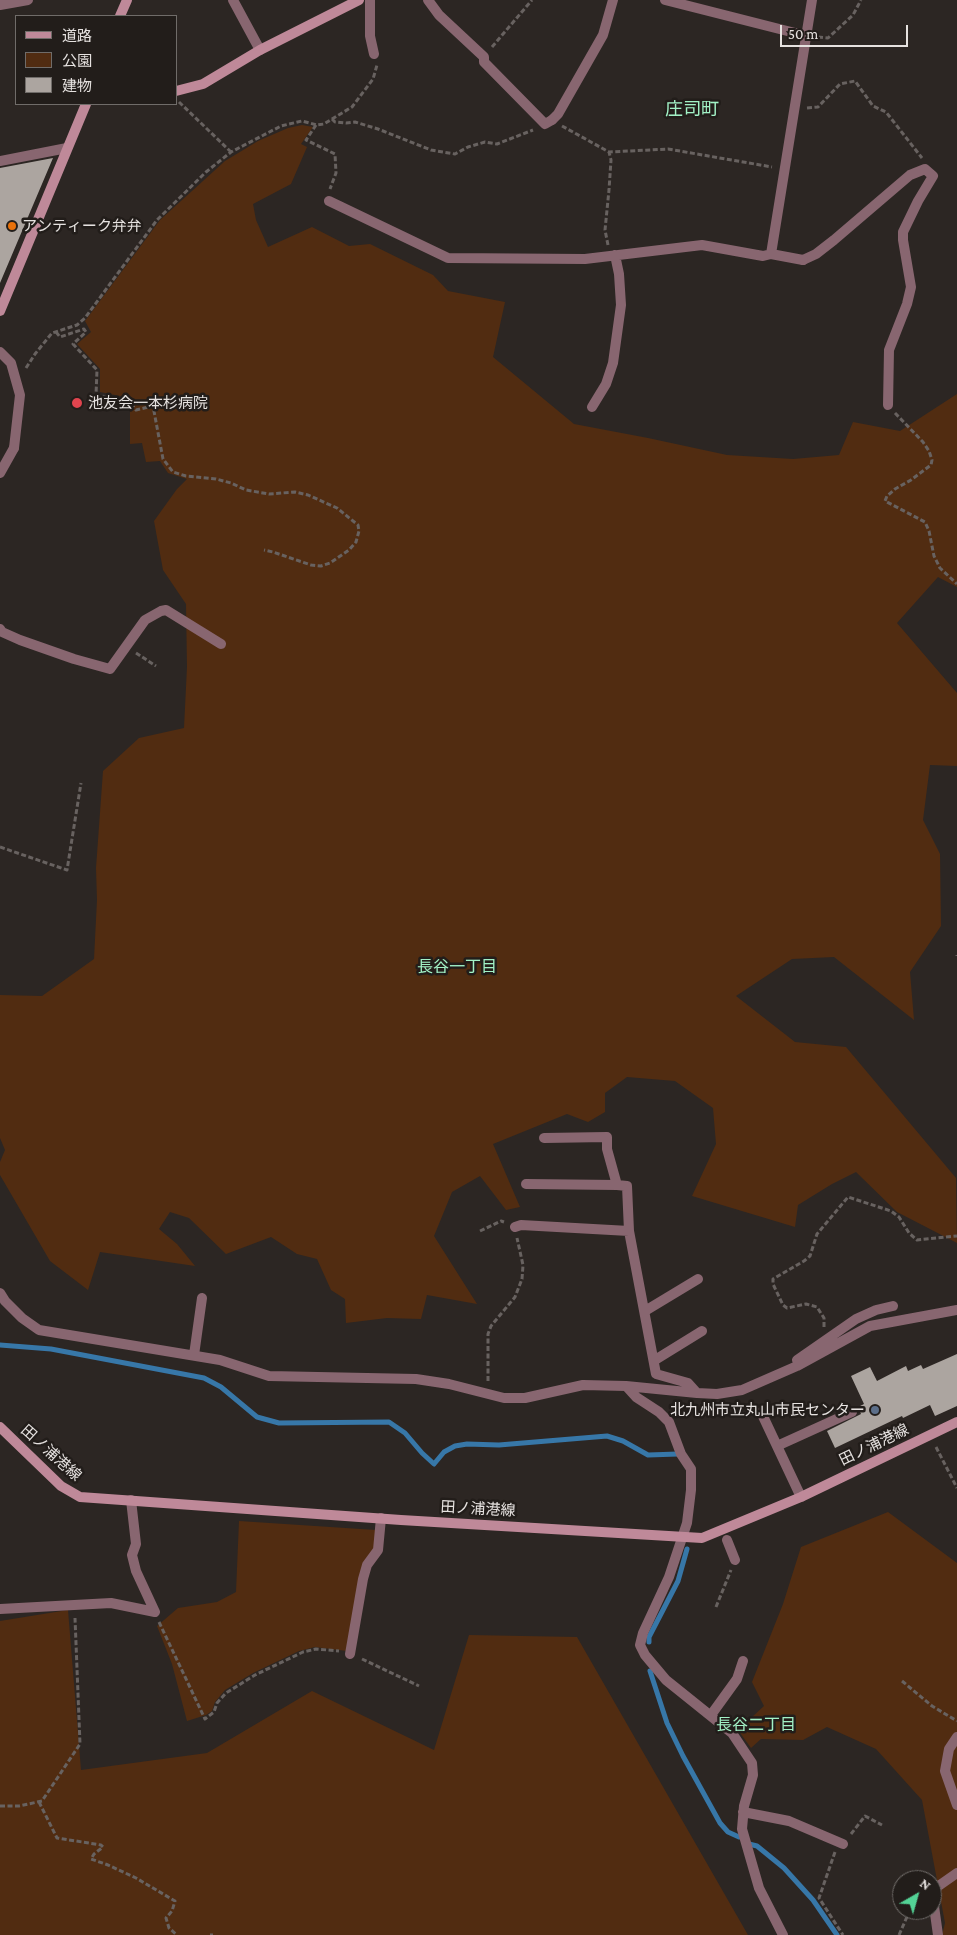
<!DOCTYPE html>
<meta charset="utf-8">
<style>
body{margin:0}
#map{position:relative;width:957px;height:1935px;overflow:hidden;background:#2c2623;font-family:"Crimson Pro","Noto Sans JP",serif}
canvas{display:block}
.legend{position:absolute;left:15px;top:15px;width:162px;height:90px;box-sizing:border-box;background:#221d1a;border:1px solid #706c69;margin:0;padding:6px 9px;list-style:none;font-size:15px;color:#e6e2e0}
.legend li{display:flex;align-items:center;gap:10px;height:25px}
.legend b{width:25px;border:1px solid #706c69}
.north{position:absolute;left:892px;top:1870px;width:50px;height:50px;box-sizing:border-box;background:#221d1a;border:1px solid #706c69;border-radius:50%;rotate:38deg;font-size:14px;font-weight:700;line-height:20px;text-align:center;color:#e6e2e0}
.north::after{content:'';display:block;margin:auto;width:18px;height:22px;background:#53d396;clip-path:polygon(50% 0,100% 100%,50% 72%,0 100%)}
.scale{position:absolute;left:780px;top:25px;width:128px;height:22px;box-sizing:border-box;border:2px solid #e6e2e0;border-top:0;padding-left:6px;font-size:15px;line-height:18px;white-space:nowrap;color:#e6e2e0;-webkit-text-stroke:4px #221d1a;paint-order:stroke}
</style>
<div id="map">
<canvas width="957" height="1935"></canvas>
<ul class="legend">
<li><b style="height:6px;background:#bf8999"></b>道路</li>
<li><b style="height:14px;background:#512c11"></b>公園</li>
<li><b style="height:14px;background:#aca5a0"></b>建物</li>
</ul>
<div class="north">N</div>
<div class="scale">50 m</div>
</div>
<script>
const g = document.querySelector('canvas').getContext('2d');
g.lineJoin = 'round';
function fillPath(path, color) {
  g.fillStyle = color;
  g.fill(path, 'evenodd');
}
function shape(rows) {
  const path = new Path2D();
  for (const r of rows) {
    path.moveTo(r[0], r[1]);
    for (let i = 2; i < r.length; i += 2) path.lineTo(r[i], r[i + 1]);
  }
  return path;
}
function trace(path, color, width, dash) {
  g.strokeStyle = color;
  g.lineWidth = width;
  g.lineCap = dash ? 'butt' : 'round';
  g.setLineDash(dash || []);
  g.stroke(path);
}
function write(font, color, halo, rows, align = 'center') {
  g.font = font + ' "Crimson Pro","Noto Sans JP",serif';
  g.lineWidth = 5;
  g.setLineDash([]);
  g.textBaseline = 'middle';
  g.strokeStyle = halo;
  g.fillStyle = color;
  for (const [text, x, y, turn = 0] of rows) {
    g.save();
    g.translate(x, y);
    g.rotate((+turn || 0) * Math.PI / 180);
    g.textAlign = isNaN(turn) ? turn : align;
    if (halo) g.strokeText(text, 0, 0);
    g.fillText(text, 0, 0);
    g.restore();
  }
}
const green = shape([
 [302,125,313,127,301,144,307,147,291,184,253,204,256,220,268,247,312,227,349,246,370,244,433,275,448,291,505,302,493,357,574,424,648,438,727,455,793,459,839,455,853,422,900,431,957,394,957,587,938,577,897,623,957,693,957,766,930,765,923,820,940,854,941,926,910,972,914,1020,834,957,792,959,736,996,795,1042,846,1047,956,1178,957,1243,897,1212,856,1172,832,1184,798,1205,795,1227,692,1196,716,1144,713,1108,675,1081,627,1077,605,1093,605,1112,588,1122,567,1114,493,1144,520,1207,506,1210,480,1176,452,1192,434,1236,477,1304,427,1295,421,1319,387,1318,346,1323,345,1299,331,1290,317,1259,297,1254,271,1237,226,1254,189,1218,170,1212,159,1229,177,1244,195,1266,100,1252,88,1290,50,1261,0,1175,0,1162,5,1150,0,1138,0,995,42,996,94,959,97,900,96,868,103,771,139,738,184,728,187,667,186,604,163,570,154,521,177,489,187,479,168,473,160,461,146,462,142,443,130,444,130,398,100,392,100,369,77,344,91,332,85,321,160,220,225,161,258,141,288,128],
 [888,1512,957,1563,957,1935,942,1935,945,1923,922,1800,876,1749,827,1727,803,1740,761,1739,751,1748,738,1730,764,1706,752,1682,783,1604,801,1547],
 [239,1521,376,1530,374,1550,347,1651,315,1647,299,1651,253,1673,225,1690,215,1702,212,1711,206,1715,187,1721,172,1664,157,1626,178,1608,217,1602,236,1592],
 [68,1610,81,1770,207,1753,312,1691,434,1750,469,1635,577,1637,748,1935,0,1935,0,1621]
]);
const stream = shape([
 [0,1345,51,1349,204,1378,221,1387,257,1417,279,1423,389,1422,405,1433,422,1453,434,1464,444,1452,455,1446,467,1444,499,1445,607,1436,623,1441,648,1455,678,1454],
 [649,1642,649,1637,678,1581,687,1549],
 [650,1671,667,1723,683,1756,720,1823,728,1832,739,1837],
 [749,1844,757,1846,784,1868,813,1900,837,1935]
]);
const building = shape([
 [53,158,0,283,0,168],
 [957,1354,957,1406,935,1416,930,1405,903,1418,902,1416,835,1448,827,1431,861,1414,858,1407,864,1404,851,1376,870,1367,877,1381,906,1366,908,1371,921,1365,923,1369]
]);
const path = shape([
 [818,37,828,38,853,15,861,0],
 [492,47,532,0],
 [179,102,231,152],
 [807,108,818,107,840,84,855,81,873,106,886,112,922,158],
 [332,119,335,122,346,123,355,122,378,129,431,150,455,154,468,147,485,142,497,144,533,130],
 [316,125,306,140,335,154,336,173,330,189],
 [562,126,609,152,668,149,772,167],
 [608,245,605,230,609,190,611,160,609,152],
 [56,332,60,337,84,329,86,332,73,344,97,370,96,395,129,401,136,410,153,406,163,459,173,472,186,476,216,479,231,483,246,490,269,494,295,492,308,495,337,508,358,525,359,531,356,542,349,550,330,563,321,566,311,565,273,552,264,550],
 [26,368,35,354,52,333,77,325,85,318,157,220,206,172,231,152,281,126,302,121,317,125,324,124,332,119,352,107,373,79,377,65],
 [895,413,923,442,929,451,932,460,931,465,911,480,895,489,887,496,885,501,925,522,929,531,934,556,940,568,957,584],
 [136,653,156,666],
 [0,847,67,870,81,783],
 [957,955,957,956],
 [480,1231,501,1221,504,1222],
 [824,1327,824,1318,817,1307,806,1304,787,1308,783,1305,773,1284,773,1279,804,1261,810,1256,817,1234,848,1197,891,1211,899,1217,909,1233,917,1240,957,1236],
 [488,1381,488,1334,491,1326,515,1297,522,1279,523,1265,517,1238],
 [936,1447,957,1488],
 [716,1607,731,1570],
 [159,1622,205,1719,214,1712,217,1703,226,1693,255,1675,303,1652,316,1649,339,1651],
 [362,1659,419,1686],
 [902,1681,932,1706,957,1721],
 [39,1802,57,1838,101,1845,103,1847,94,1854,91,1859,108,1865,136,1878,175,1901,172,1911,166,1918,169,1928,177,1935],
 [0,1806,19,1806,42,1801,80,1744,75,1618],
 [851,1834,865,1816,882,1825],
 [835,1852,819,1898,843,1935],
 [210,1935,213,1935],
 [899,1935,910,1910]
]);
const lane = shape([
 [552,120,558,114,603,35,613,0],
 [803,260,816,254,834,240,910,175,925,169,933,176,918,201,903,232,903,240,911,287,907,304,889,350,888,405],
 [0,473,14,448],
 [0,629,2,632,20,640,74,659,110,669,145,620,161,611,166,610,221,644]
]);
const street = shape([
 [233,0,260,50],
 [370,0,370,36,374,54],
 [428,0,439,15,484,57,484,62,545,124,552,120],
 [665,0,807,36],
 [0,5,28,0],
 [0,161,67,148],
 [329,201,448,258,585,259,702,245,763,256,771,254],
 [803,260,771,254,812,0],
 [0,352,11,363,20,395,14,448],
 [592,407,606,384,613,363,621,305,619,274,615,255],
 [544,1138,607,1137,607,1149,617,1185,627,1186,629,1231,656,1374,688,1383,697,1393],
 [526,1184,617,1185],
 [515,1227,521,1225,629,1231],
 [0,1293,5,1301,22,1318,39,1330,220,1360,269,1376,416,1379,449,1384,504,1398,525,1398,583,1385,626,1386,697,1393,717,1394,742,1390,797,1366,870,1326,957,1310],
 [645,1311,698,1279],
 [194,1355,202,1298],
 [655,1360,702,1331],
 [797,1360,856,1319,876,1310,893,1306],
 [626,1386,636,1397,659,1412,669,1422,681,1454,691,1469,691,1490,687,1523,669,1577,643,1633,640,1645,645,1655,666,1680,732,1733,752,1763,753,1775,744,1806,742,1829,759,1888,783,1935],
 [761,1412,801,1497],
 [777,1446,852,1412],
 [727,1540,735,1560],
 [0,1609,111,1603,155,1612,136,1571,132,1555,136,1544,131,1500],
 [350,1654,363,1579,367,1565,378,1550,381,1518],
 [711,1715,737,1679,743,1661],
 [957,1737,949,1749,945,1771,957,1805],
 [743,1812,789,1821,843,1844],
 [938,1935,933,1899,937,1887,957,1873]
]);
const secondary = shape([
 [120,16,127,0],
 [176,91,203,84,260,50,359,0],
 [0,311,86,104],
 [0,1427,61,1486,80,1497,401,1520,702,1538,801,1497,957,1422]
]);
const markers = [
 [12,226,5,"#e8710a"],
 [77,403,6,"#e0444e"],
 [875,1410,5,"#5c6f8a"]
];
const poiNames = [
 ["アンティーク弁弁",22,226],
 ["池友会一本杉病院",88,403],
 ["北九州市立丸山市民センター",865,1410,"right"]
];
const streetNames = [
 ["田ノ浦港線",874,1445,-26],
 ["田ノ浦港線",51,1453,42],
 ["田ノ浦港線",478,1509,3]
];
const neighbourhoodNames = [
 ["長谷一丁目",457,967],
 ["長谷二丁目",756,1725]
];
const quarterNames = [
 ["庄司町",692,109]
];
fillPath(green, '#512c11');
trace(stream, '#3777a8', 5);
fillPath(building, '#aca5a0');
trace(path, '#686260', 3, [5, 2.5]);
trace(lane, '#886670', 10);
trace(street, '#886670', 10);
trace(secondary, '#bf8999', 10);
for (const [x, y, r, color] of markers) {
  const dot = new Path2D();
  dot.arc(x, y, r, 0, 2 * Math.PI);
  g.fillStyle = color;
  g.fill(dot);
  trace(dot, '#221d1a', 2);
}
write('15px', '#e6e2e0', '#221d1a', poiNames, 'left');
write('15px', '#e6e2e0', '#221d1a', streetNames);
write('16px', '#a2f2c6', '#221d1a', neighbourhoodNames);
write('18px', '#a2f2c6', '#221d1a', quarterNames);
</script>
